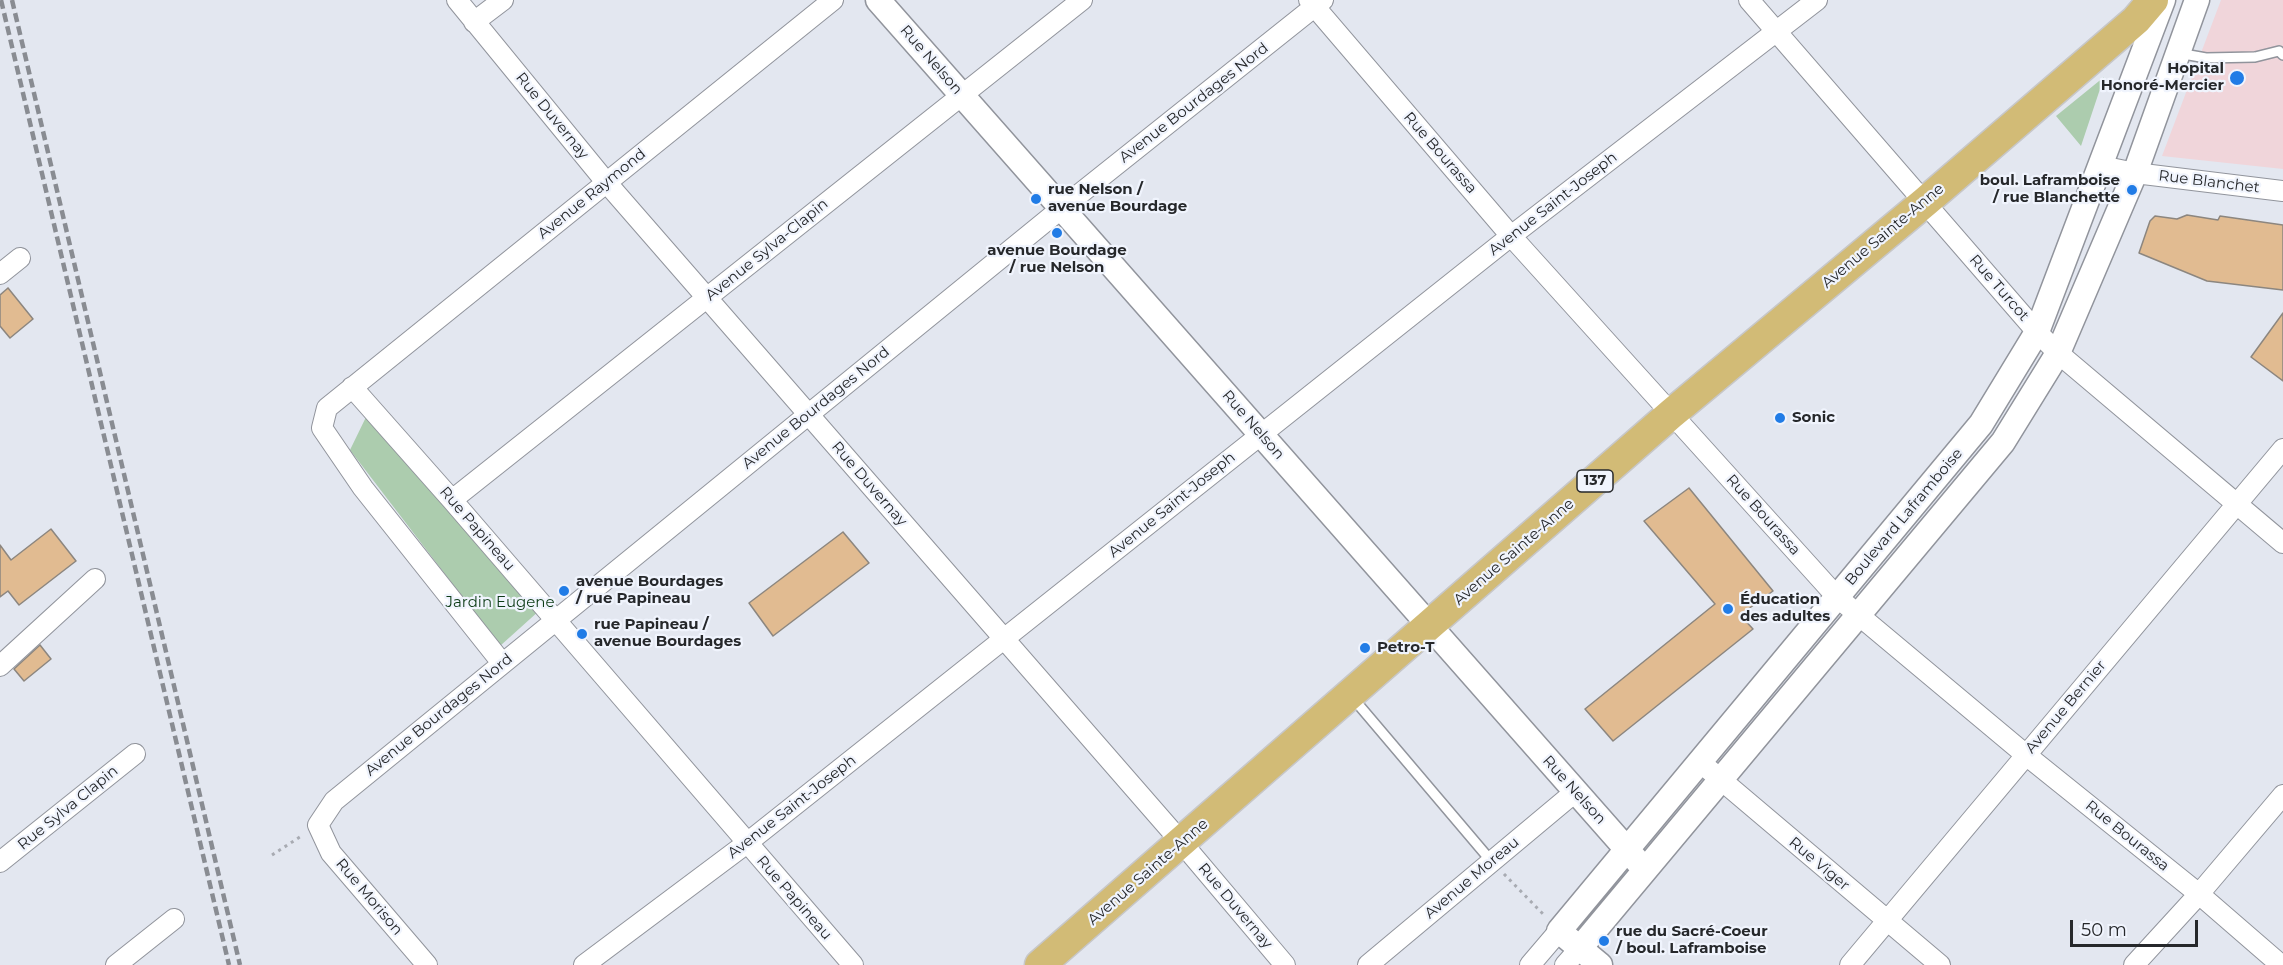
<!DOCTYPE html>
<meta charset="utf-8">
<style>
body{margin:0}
#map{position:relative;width:2283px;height:965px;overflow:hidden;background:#e3e7f0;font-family:Montserrat,sans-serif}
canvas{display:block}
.scale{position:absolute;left:2070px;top:920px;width:128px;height:27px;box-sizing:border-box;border:3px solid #26282b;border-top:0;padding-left:8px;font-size:18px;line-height:21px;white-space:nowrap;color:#26282b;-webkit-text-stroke:4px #f0f4fd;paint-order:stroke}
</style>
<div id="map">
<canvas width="2283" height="965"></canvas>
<div class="scale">50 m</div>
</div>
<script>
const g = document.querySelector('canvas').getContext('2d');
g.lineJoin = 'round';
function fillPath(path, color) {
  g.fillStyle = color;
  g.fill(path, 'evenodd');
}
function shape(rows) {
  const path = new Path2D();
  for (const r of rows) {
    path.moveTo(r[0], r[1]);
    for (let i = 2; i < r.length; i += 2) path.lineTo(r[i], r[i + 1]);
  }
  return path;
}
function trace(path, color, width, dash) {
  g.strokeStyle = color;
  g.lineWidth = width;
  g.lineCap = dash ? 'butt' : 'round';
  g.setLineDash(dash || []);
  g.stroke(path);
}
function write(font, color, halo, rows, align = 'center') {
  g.font = font + ' Montserrat,sans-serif';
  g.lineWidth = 4.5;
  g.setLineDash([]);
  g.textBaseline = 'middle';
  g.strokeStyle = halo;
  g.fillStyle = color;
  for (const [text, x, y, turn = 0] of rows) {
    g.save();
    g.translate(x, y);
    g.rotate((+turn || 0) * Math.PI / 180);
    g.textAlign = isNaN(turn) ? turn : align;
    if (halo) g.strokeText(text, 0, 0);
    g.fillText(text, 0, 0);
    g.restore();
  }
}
const medical = shape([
 [2221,0,2283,0,2283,169,2162,156]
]);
const green = shape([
 [2104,77,2081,146,2056,116],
 [367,415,540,610,500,646,350,450]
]);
const building = shape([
 [2187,215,2218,220,2220,216,2283,225,2283,290,2207,281,2139,253,2150,221,2155,216,2177,219,2187,215],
 [8,288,33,319,10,338,0,326,0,295,8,288],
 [2283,313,2283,381,2251,357,2283,313],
 [1689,488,1773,591,1740,615,1753,629,1613,741,1585,709,1715,604,1644,521,1689,488],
 [51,529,76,561,19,605,8,591,0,597,0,545,11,560,51,529],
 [843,532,869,563,773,636,749,603,843,532],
 [40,645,51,659,24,681,14,669,40,645]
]);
const path = shape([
 [272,855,303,835],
 [1504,874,1545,916]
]);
const service = shape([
 [2178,53,2206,58,2255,57,2279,51,2283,55],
 [1352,697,1492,862]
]);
const minor = shape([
 [457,0,606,182,1182,843,1285,965],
 [1309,0,1511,236,1837,597,2026,755,2199,894,2281,965],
 [1749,0,2037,332,2058,353,2283,543],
 [474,22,503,0],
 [2101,166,2135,173,2283,191],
 [0,274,20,258],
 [352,387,452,500,853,965],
 [452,500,1082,0],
 [502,663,363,488,322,428,327,408,833,0],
 [0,666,95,579],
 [1700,762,1940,965],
 [0,862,135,754],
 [116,965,174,919],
 [427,965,331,853,318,825,334,801,1062,208,1323,0],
 [584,965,747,843,1511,236,1817,0],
 [1368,965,1575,792],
 [1530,965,1559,931],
 [1565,965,1580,948],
 [1850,965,2283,449],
 [2134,965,2199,894,2283,795]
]);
const tertiary = shape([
 [878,0,1645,870],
 [1580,948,2003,442,2058,353,2135,173,2197,0],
 [1600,965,1559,931,1981,424,2037,332,2163,0]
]);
const primary = shape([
 [1040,965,1671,414,1925,202,2136,20,2153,0]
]);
const rail = shape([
 [1,0,229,965],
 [12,0,240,965]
]);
const markers = [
 [2237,78,8,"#217ce6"],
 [2132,190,6,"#217ce6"],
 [1036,199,6,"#217ce6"],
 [1057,233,6,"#217ce6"],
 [1780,418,6,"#217ce6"],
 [564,591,6,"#217ce6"],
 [1728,609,6,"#217ce6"],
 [582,634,6,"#217ce6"],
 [1365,648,6,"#217ce6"],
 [1604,941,6,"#217ce6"]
];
const shields = [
 [1595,481,36]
];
const shieldNames = [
 ["137",1595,481]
];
const streetNames = [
 ["Rue Nelson",931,60,49],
 ["Avenue Bourdages Nord",1194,103,-38],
 ["Rue Duvernay",552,116,51],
 ["Rue Bourassa",1440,153,49],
 ["Rue Blanchet",2209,182,7],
 ["Avenue Raymond",592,194,-39],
 ["Avenue Saint-Joseph",1553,204,-38],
 ["Avenue Sainte-Anne",1883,236,-40],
 ["Avenue Sylva-Clapin",767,250,-39],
 ["Rue Turcot",1999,288,49],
 ["Avenue Bourdages Nord",816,408,-39],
 ["Rue Nelson",1253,425,49],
 ["Rue Duvernay",869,484,49],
 ["Avenue Saint-Joseph",1172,505,-39],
 ["Rue Bourassa",1763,515,48],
 ["Boulevard Laframboise",1904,517,-50],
 ["Rue Papineau",477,529,49],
 ["Avenue Sainte-Anne",1514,552,-41],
 ["Avenue Bernier",2066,707,-50],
 ["Avenue Bourdages Nord",439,715,-39],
 ["Rue Nelson",1574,790,48],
 ["Avenue Saint-Joseph",792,807,-38],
 ["Rue Sylva Clapin",68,808,-39],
 ["Rue Bourassa",2127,836,39],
 ["Rue Viger",1819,864,40],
 ["Avenue Sainte-Anne",1148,872,-41],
 ["Avenue Moreau",1472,878,-40],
 ["Rue Morison",369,897,50],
 ["Rue Papineau",794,898,49],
 ["Rue Duvernay",1235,906,50]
];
const poiNames = [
 ["Hopital",2224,69,"right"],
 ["Honoré-Mercier",2224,86,"right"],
 ["boul. Laframboise",2120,181,"right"],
 ["/ rue Blanchette",2120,198,"right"],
 ["rue Nelson /",1048,190],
 ["avenue Bourdage",1048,207],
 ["avenue Bourdage",1057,251,"center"],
 ["/ rue Nelson",1057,268,"center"],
 ["Sonic",1792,418],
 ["avenue Bourdages",576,582],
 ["/ rue Papineau",576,599],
 ["Éducation",1740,600],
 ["des adultes",1740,617],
 ["rue Papineau /",594,625],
 ["avenue Bourdages",594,642],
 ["Petro-T",1377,648],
 ["rue du Sacré-Coeur",1616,932],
 ["/ boul. Laframboise",1616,949]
];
const parkNames = [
 ["Jardin Eugene",500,603]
];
fillPath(medical, '#f0d5da');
fillPath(green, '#acccae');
fillPath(building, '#e1bb91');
trace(building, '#8c867f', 1.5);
trace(service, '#91949c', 12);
trace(minor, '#91949c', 22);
trace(tertiary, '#91949c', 27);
trace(primary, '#c7c7c8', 33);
trace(path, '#a8abb2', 3, [3, 4.5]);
trace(service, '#fff', 9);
trace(minor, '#fff', 20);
trace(tertiary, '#fff', 24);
trace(primary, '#d2bb76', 30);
trace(rail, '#898c92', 4.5, [9, 4.5]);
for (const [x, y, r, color] of markers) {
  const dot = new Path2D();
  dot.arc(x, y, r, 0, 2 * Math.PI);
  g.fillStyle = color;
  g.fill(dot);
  trace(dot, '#f0f4fd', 2);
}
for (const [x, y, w] of shields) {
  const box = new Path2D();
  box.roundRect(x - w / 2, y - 11, w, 22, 4.5);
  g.fillStyle = '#f0f4fd';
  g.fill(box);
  trace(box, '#26282b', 1.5);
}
write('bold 14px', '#26282b', null, shieldNames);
write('15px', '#26282b', '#f0f4fd', streetNames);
write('bold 15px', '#26282b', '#f0f4fd', poiNames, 'left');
write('15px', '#0d3c16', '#f0f4fd', parkNames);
</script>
